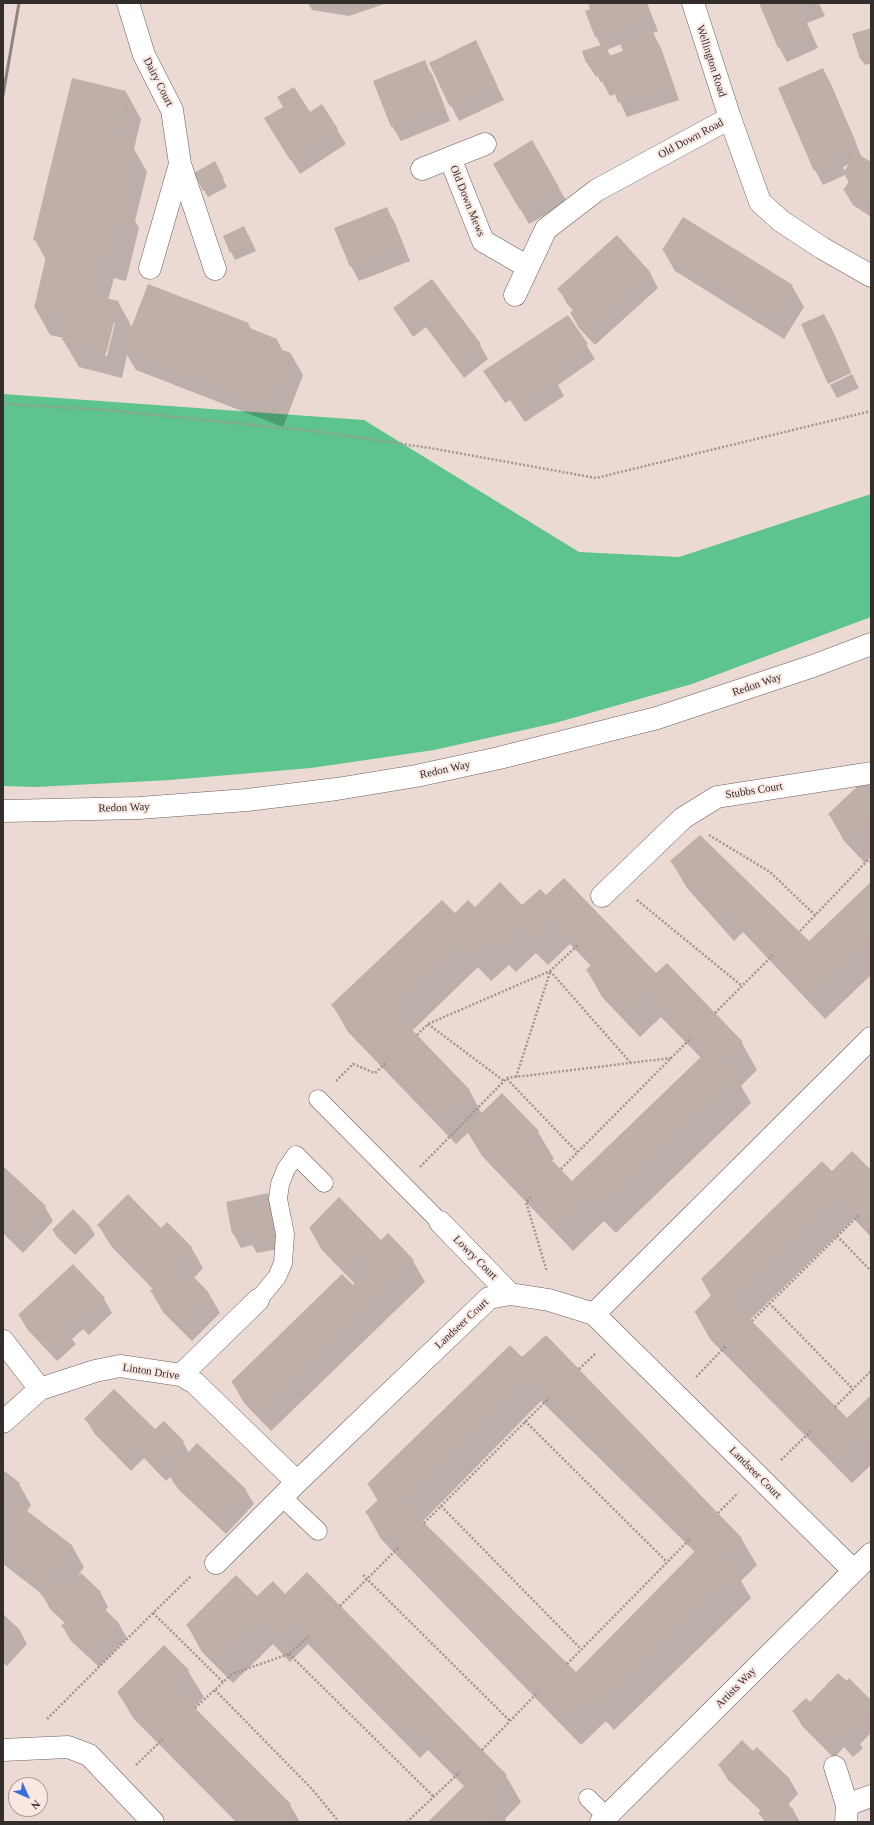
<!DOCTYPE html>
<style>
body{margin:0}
#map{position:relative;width:874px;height:1825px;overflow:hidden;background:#ebdad4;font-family:"Times New Roman",serif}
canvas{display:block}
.frame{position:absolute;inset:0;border:4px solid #332d2b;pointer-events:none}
.north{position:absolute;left:8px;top:1777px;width:40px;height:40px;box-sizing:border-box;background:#f8e8e1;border:1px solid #a99d98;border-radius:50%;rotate:135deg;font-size:11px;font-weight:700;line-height:16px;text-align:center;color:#332d2b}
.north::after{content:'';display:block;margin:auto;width:14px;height:18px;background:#3671e0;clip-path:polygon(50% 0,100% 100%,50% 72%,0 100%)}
</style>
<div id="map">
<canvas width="874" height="1825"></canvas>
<div class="frame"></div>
<div class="north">N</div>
</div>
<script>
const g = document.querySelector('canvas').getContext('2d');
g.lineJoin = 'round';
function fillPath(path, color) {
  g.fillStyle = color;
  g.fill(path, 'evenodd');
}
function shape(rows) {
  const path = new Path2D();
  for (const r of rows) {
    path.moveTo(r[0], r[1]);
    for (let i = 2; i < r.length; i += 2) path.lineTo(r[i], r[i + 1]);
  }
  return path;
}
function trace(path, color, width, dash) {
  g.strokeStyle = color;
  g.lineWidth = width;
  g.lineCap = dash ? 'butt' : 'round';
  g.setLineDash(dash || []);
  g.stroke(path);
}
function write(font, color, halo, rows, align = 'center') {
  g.font = font + ' "Times New Roman",serif';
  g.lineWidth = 4;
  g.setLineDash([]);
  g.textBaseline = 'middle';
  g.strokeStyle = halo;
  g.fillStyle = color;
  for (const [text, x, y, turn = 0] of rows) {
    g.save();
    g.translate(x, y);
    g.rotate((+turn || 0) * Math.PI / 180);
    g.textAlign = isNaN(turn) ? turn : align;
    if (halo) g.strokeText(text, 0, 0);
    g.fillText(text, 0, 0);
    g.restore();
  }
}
const forest = shape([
 [3,394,364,420,579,552,679,557,871,494,871,617,692,684,555,723,434,750,311,768,170,780,36,787,3,786]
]);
const shadow = shape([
 [308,3,387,3,349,16,312,10],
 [589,3,647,3,658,31,653,33,661,48,679,100,627,117,616,94,610,96,599,76,596,77,587,63,583,52,601,46,596,36],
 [621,44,624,52,611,56,607,50],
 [760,3,819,3,825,16,807,23,818,48,787,62,779,47],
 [871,29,871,63,865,65,860,58],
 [475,42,504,100,459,121,430,63],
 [424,62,433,76,450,121,401,141,392,126],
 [822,69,831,84,862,158,871,164,871,217,853,205,844,190,849,183,845,175,823,185,815,170],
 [851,163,845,172,843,167],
 [73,80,126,92,141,119,134,149,147,172,135,221,139,228,126,281,114,278,108,300,118,302,132,327,248,324,252,330,277,340,283,351,291,354,303,375,283,427,136,370,127,355,122,378,79,367,63,340,64,338,50,335,35,308,46,260,35,240],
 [113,323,115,323,107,356,105,356],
 [322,106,346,144,300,174,274,133,284,107,309,113],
 [532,142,567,202,529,224,494,164],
 [218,170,227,187,208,197,204,190],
 [386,208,395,223,410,261,359,281,351,266],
 [248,234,256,251,235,260,224,236],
 [663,250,792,286,804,307,784,339,675,271],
 [650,273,658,288,595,345,579,328,571,314,574,311,567,304,559,289],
 [432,280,480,345,488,359,464,378,426,327,413,337,394,308],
 [824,315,832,329,851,372,829,383],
 [568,316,595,359,558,385,564,396,525,422,510,400,505,403,493,385],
 [852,374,859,388,837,398,830,385],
 [871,789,871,857,865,863,844,841,829,814],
 [671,861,809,942,871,884,871,975,825,1019,743,932,734,941,687,888],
 [546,896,656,974,742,1043,757,1070,741,1086,751,1103,616,1233,604,1221,573,1251,482,1156,468,1133,456,1144,348,1032,333,1006,455,914,475,909,522,907],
 [570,944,591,966,587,970,602,997,640,1037,661,1017,701,1058,572,1182,551,1161,554,1159,538,1132,482,1114,469,1090,412,1031,478,967,491,981,509,965,516,972,536,953,548,965],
 [3,1167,45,1207,53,1221,23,1253,3,1233],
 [871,1171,871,1237,854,1219,750,1320,847,1420,871,1396,871,1465,852,1483,710,1339,695,1312,711,1296,702,1280,832,1173],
 [267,1194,275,1209,284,1248,257,1253,252,1245,241,1248,233,1233],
 [73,1210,91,1228,95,1235,75,1255,57,1237,53,1230],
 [98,1225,161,1229,191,1247,203,1268,194,1278,208,1292,220,1313,192,1341,163,1312,151,1291,153,1289,111,1246],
 [310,1229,381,1242,413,1261,425,1282,271,1431,244,1403,232,1382,355,1284,322,1250],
 [104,1299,112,1313,89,1335,83,1329,72,1339,76,1344,57,1361,27,1329,19,1315],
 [522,1359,741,1538,757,1565,741,1581,751,1598,614,1730,606,1721,581,1745,381,1539,366,1512,378,1501,368,1484],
 [541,1401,695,1552,576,1673,422,1522],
 [86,1419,155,1431,183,1442,189,1453,245,1489,254,1504,226,1534,178,1489,170,1477,166,1481,144,1458,131,1471,94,1433],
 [3,1472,19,1484,31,1505,26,1512,72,1546,84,1567,77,1577,100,1592,108,1607,105,1611,119,1624,127,1638,99,1667,71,1641,63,1627,66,1624,50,1609,42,1594,3,1564],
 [285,1595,506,1776,521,1802,505,1819,507,1822,429,1822,465,1787,428,1750,420,1758,308,1644,290,1662,273,1644,233,1683,202,1652,187,1625,257,1597],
 [3,1616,19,1629,27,1644,7,1666,3,1663],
 [188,1671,204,1697,194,1708,290,1805,300,1822,236,1822,134,1719,118,1693],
 [838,1674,871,1701,871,1733,860,1744,863,1748,853,1757,844,1747,834,1758,802,1726,794,1712,810,1703],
 [757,1748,790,1780,798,1794,788,1805,793,1810,800,1822,765,1822,759,1813,761,1811,728,1780,719,1765,753,1752]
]);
const building = shape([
 [588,3,645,3,650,16,595,37,585,11,590,9],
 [759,3,812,3,800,8,811,34,778,48],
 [871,28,871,55,860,59,852,34],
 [653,32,671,85,618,103,610,79,600,82,593,61,586,63,582,51,604,44,609,56,623,51,620,43],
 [476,40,497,85,450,107,429,63],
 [425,60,443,106,391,127,373,81],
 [823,68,856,142,835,152,839,160,814,171,778,88],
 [72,78,126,91,115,140,132,144,119,199,124,200,111,255,99,252,88,294,119,301,107,351,62,340,68,316,34,308,49,244,33,240],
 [294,87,310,112,322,104,338,129,290,160,264,118,283,107,277,97],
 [532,140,559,187,520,210,493,164],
 [856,153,871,162,871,208,843,190,851,179,843,173],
 [215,161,224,179,203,191,194,173],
 [387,207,402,246,350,267,334,228],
 [683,217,793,285,771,319,662,250],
 [244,226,252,244,230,253,223,236],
 [617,235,651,273,586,331,570,313,575,308,557,289],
 [432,279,481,344,455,364,417,313,404,323,393,308],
 [148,284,249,323,247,327,277,339,274,347,291,353,271,406,123,349],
 [824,314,851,373,828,384,801,324],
 [568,315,588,344,550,370,557,381,516,408,501,386,496,390,483,371],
 [864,780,871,787,871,816,849,837,828,814],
 [700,835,809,941,871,882,871,934,809,993,727,906,718,915,670,861],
 [564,878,656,973,667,963,743,1042,723,1062,736,1075,600,1207,588,1195,557,1225,465,1129,502,1093,539,1131,531,1139,572,1181,705,1053,645,990,624,1011,586,970,595,961,554,918,532,939,520,926,500,946,493,939,476,955,462,941,392,1009,470,1090,440,1118,331,1005,442,900,455,913,468,900,475,907,500,882,522,905,540,889,546,895],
 [852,1151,871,1170,871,1227,838,1193,729,1298,847,1418,871,1395,871,1448,859,1435,836,1457,694,1312,714,1293,701,1279,822,1161,832,1171],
 [3,1166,46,1206,14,1239,3,1228],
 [268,1193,276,1234,248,1239,246,1231,232,1234,226,1202],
 [128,1194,161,1228,167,1222,192,1247,167,1272,179,1284,190,1273,208,1292,179,1321,150,1291,156,1285,97,1225],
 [339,1197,381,1240,388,1233,414,1260,259,1411,231,1382,342,1274,353,1285,374,1264,363,1253,347,1268,309,1228],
 [73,1209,91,1227,70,1248,52,1230],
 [73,1264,105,1298,80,1321,74,1315,64,1324,68,1329,49,1348,18,1315],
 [546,1335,742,1538,723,1556,736,1571,598,1704,590,1695,565,1719,365,1512,380,1498,367,1484,510,1345,522,1357],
 [526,1375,700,1546,576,1672,401,1500],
 [114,1389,155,1429,164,1421,184,1441,158,1467,135,1444,122,1457,84,1419],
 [197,1443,246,1489,217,1520,168,1474],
 [3,1470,20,1483,9,1497,73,1546,43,1584,3,1553],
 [307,1572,507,1775,487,1795,501,1810,489,1822,428,1822,469,1781,412,1724,404,1732,292,1618,274,1635,257,1618,217,1657,186,1625,236,1575,257,1596,273,1581,285,1594],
 [81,1573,101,1592,94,1599,119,1623,90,1654,61,1626,68,1620,40,1594,57,1577,68,1587],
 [3,1614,19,1629,3,1647],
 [164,1645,189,1670,173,1686,291,1804,283,1812,293,1822,245,1822,117,1692],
 [838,1673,847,1681,849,1678,871,1700,871,1716,868,1714,852,1730,855,1733,845,1743,836,1733,825,1744,792,1711,806,1698,810,1702,824,1687,832,1694,825,1686],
 [742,1740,753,1751,757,1747,790,1779,777,1794,794,1810,789,1815,796,1822,768,1822,758,1813,763,1808,718,1765]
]);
const path = shape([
 [3,404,106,410,313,431,430,448,596,478,871,411],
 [709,835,770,872,815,915],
 [637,900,742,986],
 [800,931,868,860,871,862],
 [550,971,630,1062],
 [715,1013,773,955],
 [428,1024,504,1081],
 [417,1035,428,1024,550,971,579,944],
 [516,1077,550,972],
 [507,1079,577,1152],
 [336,1081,353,1064,375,1073,386,1063],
 [420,1167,507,1078,671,1058],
 [561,1169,691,1038],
 [531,1197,526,1202,547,1272],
 [837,1236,871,1271],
 [769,1303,853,1389],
 [752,1321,859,1215],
 [579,1369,595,1354],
 [696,1377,726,1346],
 [835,1407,871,1371],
 [525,1421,667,1562],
 [781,1460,811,1431],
 [441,1506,581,1649],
 [718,1513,738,1493],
 [424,1523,549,1398],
 [363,1575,510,1721],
 [340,1606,399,1547],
 [153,1613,223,1682],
 [289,1654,434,1797],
 [567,1664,691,1538],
 [215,1690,312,1789,339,1822],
 [195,1708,232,1674,289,1654,309,1636],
 [47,1719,153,1613,192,1575],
 [482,1750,538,1692],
 [136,1765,163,1739],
 [407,1822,460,1772]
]);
const lane = shape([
 [318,1099,440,1222],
 [258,1300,277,1277,283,1263,285,1234,278,1199,280,1184,286,1169,296,1155,324,1183],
 [282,1497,318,1531],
 [588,1798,607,1817]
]);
const street = shape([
 [128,3,144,55,172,110,180,164,215,269],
 [693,3,730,118,760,202,781,221,822,248,871,276],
 [450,158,483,241,528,267],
 [422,169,485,144],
 [150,268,180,164],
 [515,295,546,229,597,190,730,118],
 [602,896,683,818,717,797,871,773],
 [440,1222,510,1294],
 [594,1314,871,1038],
 [3,1341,40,1389],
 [181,1375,258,1300],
 [3,1422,40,1389,95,1371,120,1366,181,1375,195,1383,297,1482],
 [216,1563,297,1482,489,1298,510,1294,549,1300,594,1314,854,1571],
 [3,1750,68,1747,89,1755,153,1822],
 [835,1767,847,1805],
 [601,1822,871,1554],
 [846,1822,847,1805,871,1796]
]);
const primary = shape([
 [3,811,139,808,247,800,337,789,416,776,499,758,657,718,813,666,871,644]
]);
const rail = shape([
 [3,95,19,3]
]);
const streetNames = [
 ["Wellington Road",711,61,72],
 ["Dairy Court",158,82,63],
 ["Old Down Road",691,139,-28],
 ["Old Down Mews",467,201,68],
 ["Redon Way",757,685,-19],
 ["Redon Way",445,770,-12],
 ["Stubbs Court",754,791,-9],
 ["Redon Way",124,808,-2],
 ["Lowry Court",475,1258,45],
 ["Landseer Court",462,1324,-43],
 ["Linton Drive",151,1372,9],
 ["Landseer Court",755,1473,45],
 ["Artists Way",736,1688,-45]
];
fillPath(forest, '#5ec48e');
fillPath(shadow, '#0003');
fillPath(building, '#beafa8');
trace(lane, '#6d5f5a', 19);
trace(street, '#6d5f5a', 23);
trace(primary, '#6d5f5a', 23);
trace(path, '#a19590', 2.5, [2, 2]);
trace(lane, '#fff', 18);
trace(street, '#fff', 22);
trace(primary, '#fff', 22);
trace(rail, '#908480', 3);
write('11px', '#332d2b', '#f8e8e1', streetNames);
</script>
